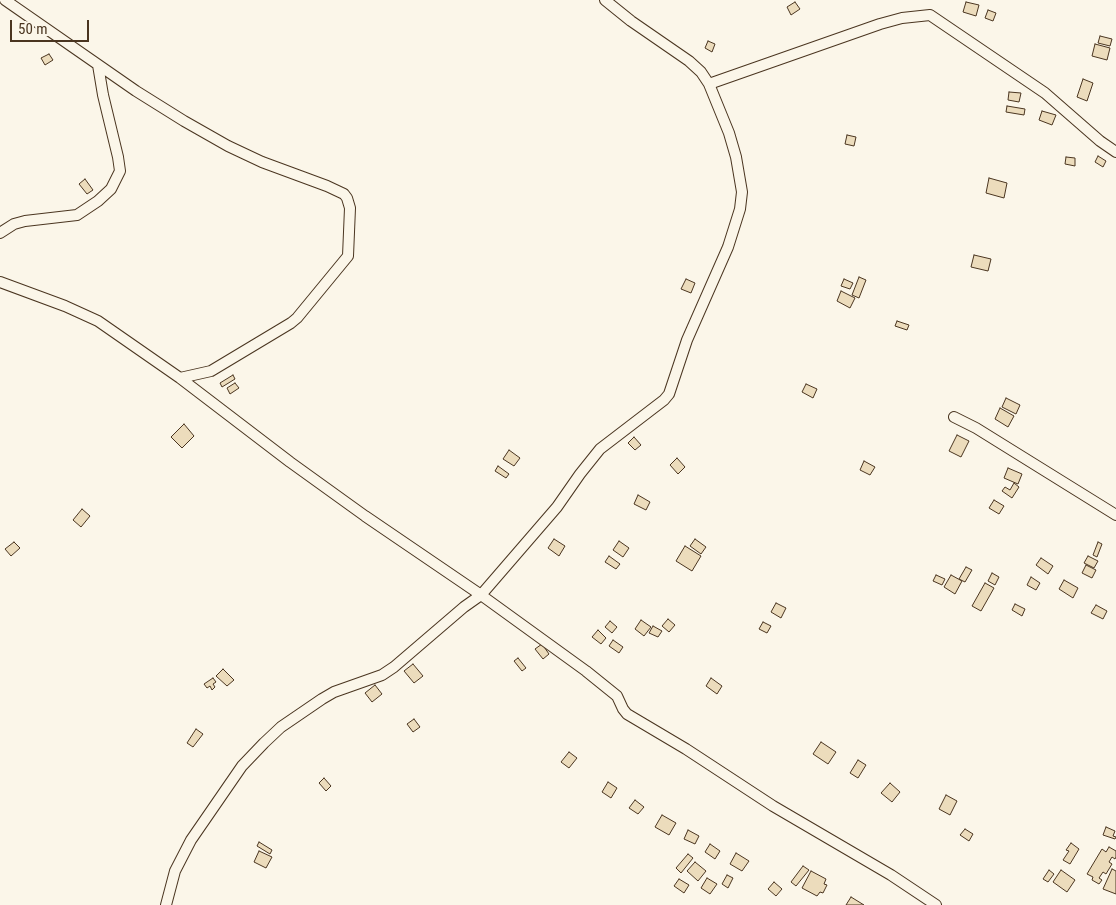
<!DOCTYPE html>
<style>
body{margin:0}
#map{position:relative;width:1116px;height:905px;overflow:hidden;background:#fbf6e9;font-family:"Roboto Condensed",sans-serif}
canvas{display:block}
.scale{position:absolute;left:10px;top:20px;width:79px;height:22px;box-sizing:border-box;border:2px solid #4a3520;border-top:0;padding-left:6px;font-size:15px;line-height:18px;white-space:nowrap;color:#4a3520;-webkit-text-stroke:4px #fbf6e9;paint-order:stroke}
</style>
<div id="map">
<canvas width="1116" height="905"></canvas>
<div class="scale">50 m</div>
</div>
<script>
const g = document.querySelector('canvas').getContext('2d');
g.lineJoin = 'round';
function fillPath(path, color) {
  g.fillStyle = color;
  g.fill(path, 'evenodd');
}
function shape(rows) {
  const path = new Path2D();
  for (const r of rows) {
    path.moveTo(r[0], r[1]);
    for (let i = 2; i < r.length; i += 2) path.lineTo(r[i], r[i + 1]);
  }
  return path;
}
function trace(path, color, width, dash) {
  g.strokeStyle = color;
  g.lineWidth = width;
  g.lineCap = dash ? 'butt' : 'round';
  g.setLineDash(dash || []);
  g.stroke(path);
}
const building = shape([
 [795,2,800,9,791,15,787,7,795,2],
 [966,2,979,5,976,16,963,12,966,2],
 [988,10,996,13,993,21,985,18,988,10],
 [1100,36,1112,39,1110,46,1098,43,1100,36],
 [708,41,715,44,712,52,705,48,708,41],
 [1095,44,1110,48,1107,60,1092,56,1095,44],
 [49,54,53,60,45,65,41,58,49,54],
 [1083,79,1093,83,1087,101,1077,97,1083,79],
 [1009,92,1021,93,1019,102,1008,100,1009,92],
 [1007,106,1025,109,1024,115,1006,112,1007,106],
 [1042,111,1056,115,1052,125,1039,120,1042,111],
 [847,135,856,137,854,146,845,144,847,135],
 [1098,156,1106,161,1103,167,1095,162,1098,156],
 [1066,157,1075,158,1075,166,1065,164,1066,157],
 [989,178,1007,183,1004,198,986,193,989,178],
 [85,179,93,190,87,194,79,184,85,179],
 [974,255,991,259,988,271,971,267,974,255],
 [859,277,866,280,859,298,852,295,859,277],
 [686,279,695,283,691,293,681,289,686,279],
 [844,279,853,283,850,289,841,286,844,279],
 [841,291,855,298,850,308,837,301,841,291],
 [897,321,909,325,907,330,895,326,897,321],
 [233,375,235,379,222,387,220,383,233,375],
 [235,383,239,388,230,394,227,388,235,383],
 [806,384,817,389,813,398,802,392,806,384],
 [1006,398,1020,405,1016,414,1002,407,1006,398],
 [1000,408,1014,416,1008,427,995,419,1000,408],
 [184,424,194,436,182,448,171,437,184,424],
 [957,435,969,441,961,457,949,451,957,435],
 [634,437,641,445,635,450,628,443,634,437],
 [509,450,520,458,514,466,503,459,509,450],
 [677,458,685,467,678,474,670,465,677,458],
 [864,461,875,467,870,475,860,470,864,461],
 [498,466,509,474,506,478,495,471,498,466],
 [1008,468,1022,474,1018,484,1004,478,1008,468],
 [1014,483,1019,487,1012,498,1002,491,1005,487,1010,490,1014,483],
 [638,495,650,502,646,510,634,504,638,495],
 [994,500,1004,506,999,514,989,508,994,500],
 [82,509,90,516,81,527,73,520,82,509],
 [554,539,565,546,559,556,548,548,554,539],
 [695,539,706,547,701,554,690,546,695,539],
 [619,541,629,548,623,557,613,550,619,541],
 [14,542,20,548,11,556,5,549,14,542],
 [1098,542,1102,544,1097,557,1093,555,1098,542],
 [685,546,701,556,692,571,676,561,685,546],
 [609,556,620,564,616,569,605,562,609,556],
 [1088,556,1098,561,1094,568,1084,563,1088,556],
 [1041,558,1053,566,1048,574,1036,565,1041,558],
 [1086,565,1096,570,1092,578,1082,573,1086,565],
 [966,567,972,570,965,582,959,579,966,567],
 [992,573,999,577,995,585,988,581,992,573],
 [936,575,945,579,942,585,933,581,936,575],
 [951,575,962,581,955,594,944,587,951,575],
 [1031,577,1040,583,1036,590,1027,585,1031,577],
 [1064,580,1078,588,1073,598,1059,589,1064,580],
 [985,583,994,588,981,611,972,606,985,583],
 [776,603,786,608,781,618,771,612,776,603],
 [1015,604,1025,609,1022,616,1012,610,1015,604],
 [1096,605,1107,611,1103,619,1091,613,1096,605],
 [668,619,675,625,669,632,662,626,668,619],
 [641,620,651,627,644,636,635,629,641,620],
 [610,621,617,627,612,633,605,627,610,621],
 [763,622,771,626,767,633,759,629,763,622],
 [653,626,662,631,658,637,649,633,653,626],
 [598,630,606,638,601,644,592,637,598,630],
 [613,640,623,647,619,653,609,646,613,640],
 [542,644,549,654,543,659,535,649,542,644],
 [518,658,526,668,522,671,514,661,518,658],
 [413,664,423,676,414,683,404,671,413,664],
 [223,669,234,680,227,686,216,676,223,669],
 [213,678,216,682,213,684,215,687,212,690,210,686,207,688,204,684,213,678],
 [711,678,722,686,717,694,706,686,711,678],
 [375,685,382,694,372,702,365,693,375,685],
 [414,719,420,727,413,732,407,724,414,719],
 [196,729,203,734,193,747,187,743,196,729],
 [821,742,836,752,828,764,813,754,821,742],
 [569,752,577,758,569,768,561,762,569,752],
 [858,760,866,765,858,778,850,773,858,760],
 [324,778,331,786,326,791,319,783,324,778],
 [608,782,617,788,611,798,602,792,608,782],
 [890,783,900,792,892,802,881,793,890,783],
 [946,795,957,801,950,815,939,809,946,795],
 [635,800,644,807,638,814,629,808,635,800],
 [662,815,676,823,669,835,655,827,662,815],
 [1106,827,1115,831,1113,836,1116,837,1115,839,1103,835,1106,827],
 [965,829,973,834,969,841,960,835,965,829],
 [688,830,699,836,695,844,684,839,688,830],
 [259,842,272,850,270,854,257,846,259,842],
 [1071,843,1079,849,1070,864,1063,860,1069,851,1066,850,1071,843],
 [710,844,720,851,715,859,705,852,710,844],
 [1109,847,1116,851,1116,857,1115,859,1112,857,1109,862,1112,864,1106,874,1103,872,1099,878,1102,880,1099,884,1092,880,1093,877,1087,874,1102,849,1106,852,1109,847],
 [259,851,272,857,266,868,254,862,259,851],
 [736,853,749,861,742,871,730,864,736,853],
 [688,854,693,858,681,873,676,868,688,854],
 [695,862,706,871,698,881,687,871,695,862],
 [803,866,809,870,796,886,791,882,803,866],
 [1112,869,1116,871,1116,894,1103,889,1112,869],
 [1049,870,1054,874,1048,882,1043,879,1049,870],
 [1061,870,1075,880,1067,892,1053,882,1061,870],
 [811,871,826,879,824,884,827,885,823,893,820,892,817,896,802,888,811,871],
 [727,875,733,878,728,888,722,884,727,875],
 [707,878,717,884,710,894,701,888,707,878],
 [679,879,689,885,684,893,674,886,679,879],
 [774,882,782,889,776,896,768,889,774,882],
 [851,897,864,905,846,905,851,897]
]);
const street = shape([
 [5,0,136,91,184,121,228,146,262,162,327,186,344,194,347,198,350,208,348,256,297,318,291,323,211,371,180,378],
 [709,84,880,24,902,18,930,15,1045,93,1100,141,1116,152],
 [0,233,14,224,25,221,77,215,98,201,111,189,120,171,118,157,103,95,98,65],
 [0,282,65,306,98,321,180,378,290,462,365,516,481,595,586,671,617,696,623,709,627,714,686,749,773,806,891,875,936,905],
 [954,417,976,428,1116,515],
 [166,905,175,871,191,840,242,766,264,743,281,727,322,699,334,692,382,675,394,667,464,607,481,595,557,507,580,474,600,449,664,400,669,394,687,340,728,247,740,209,742,192,736,157,729,133,709,84,701,72,689,61,631,21,605,0]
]);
fillPath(building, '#ecdcbc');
trace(building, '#4a3520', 1);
trace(street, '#4a3520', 12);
trace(street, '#fbf6e9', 10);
</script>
